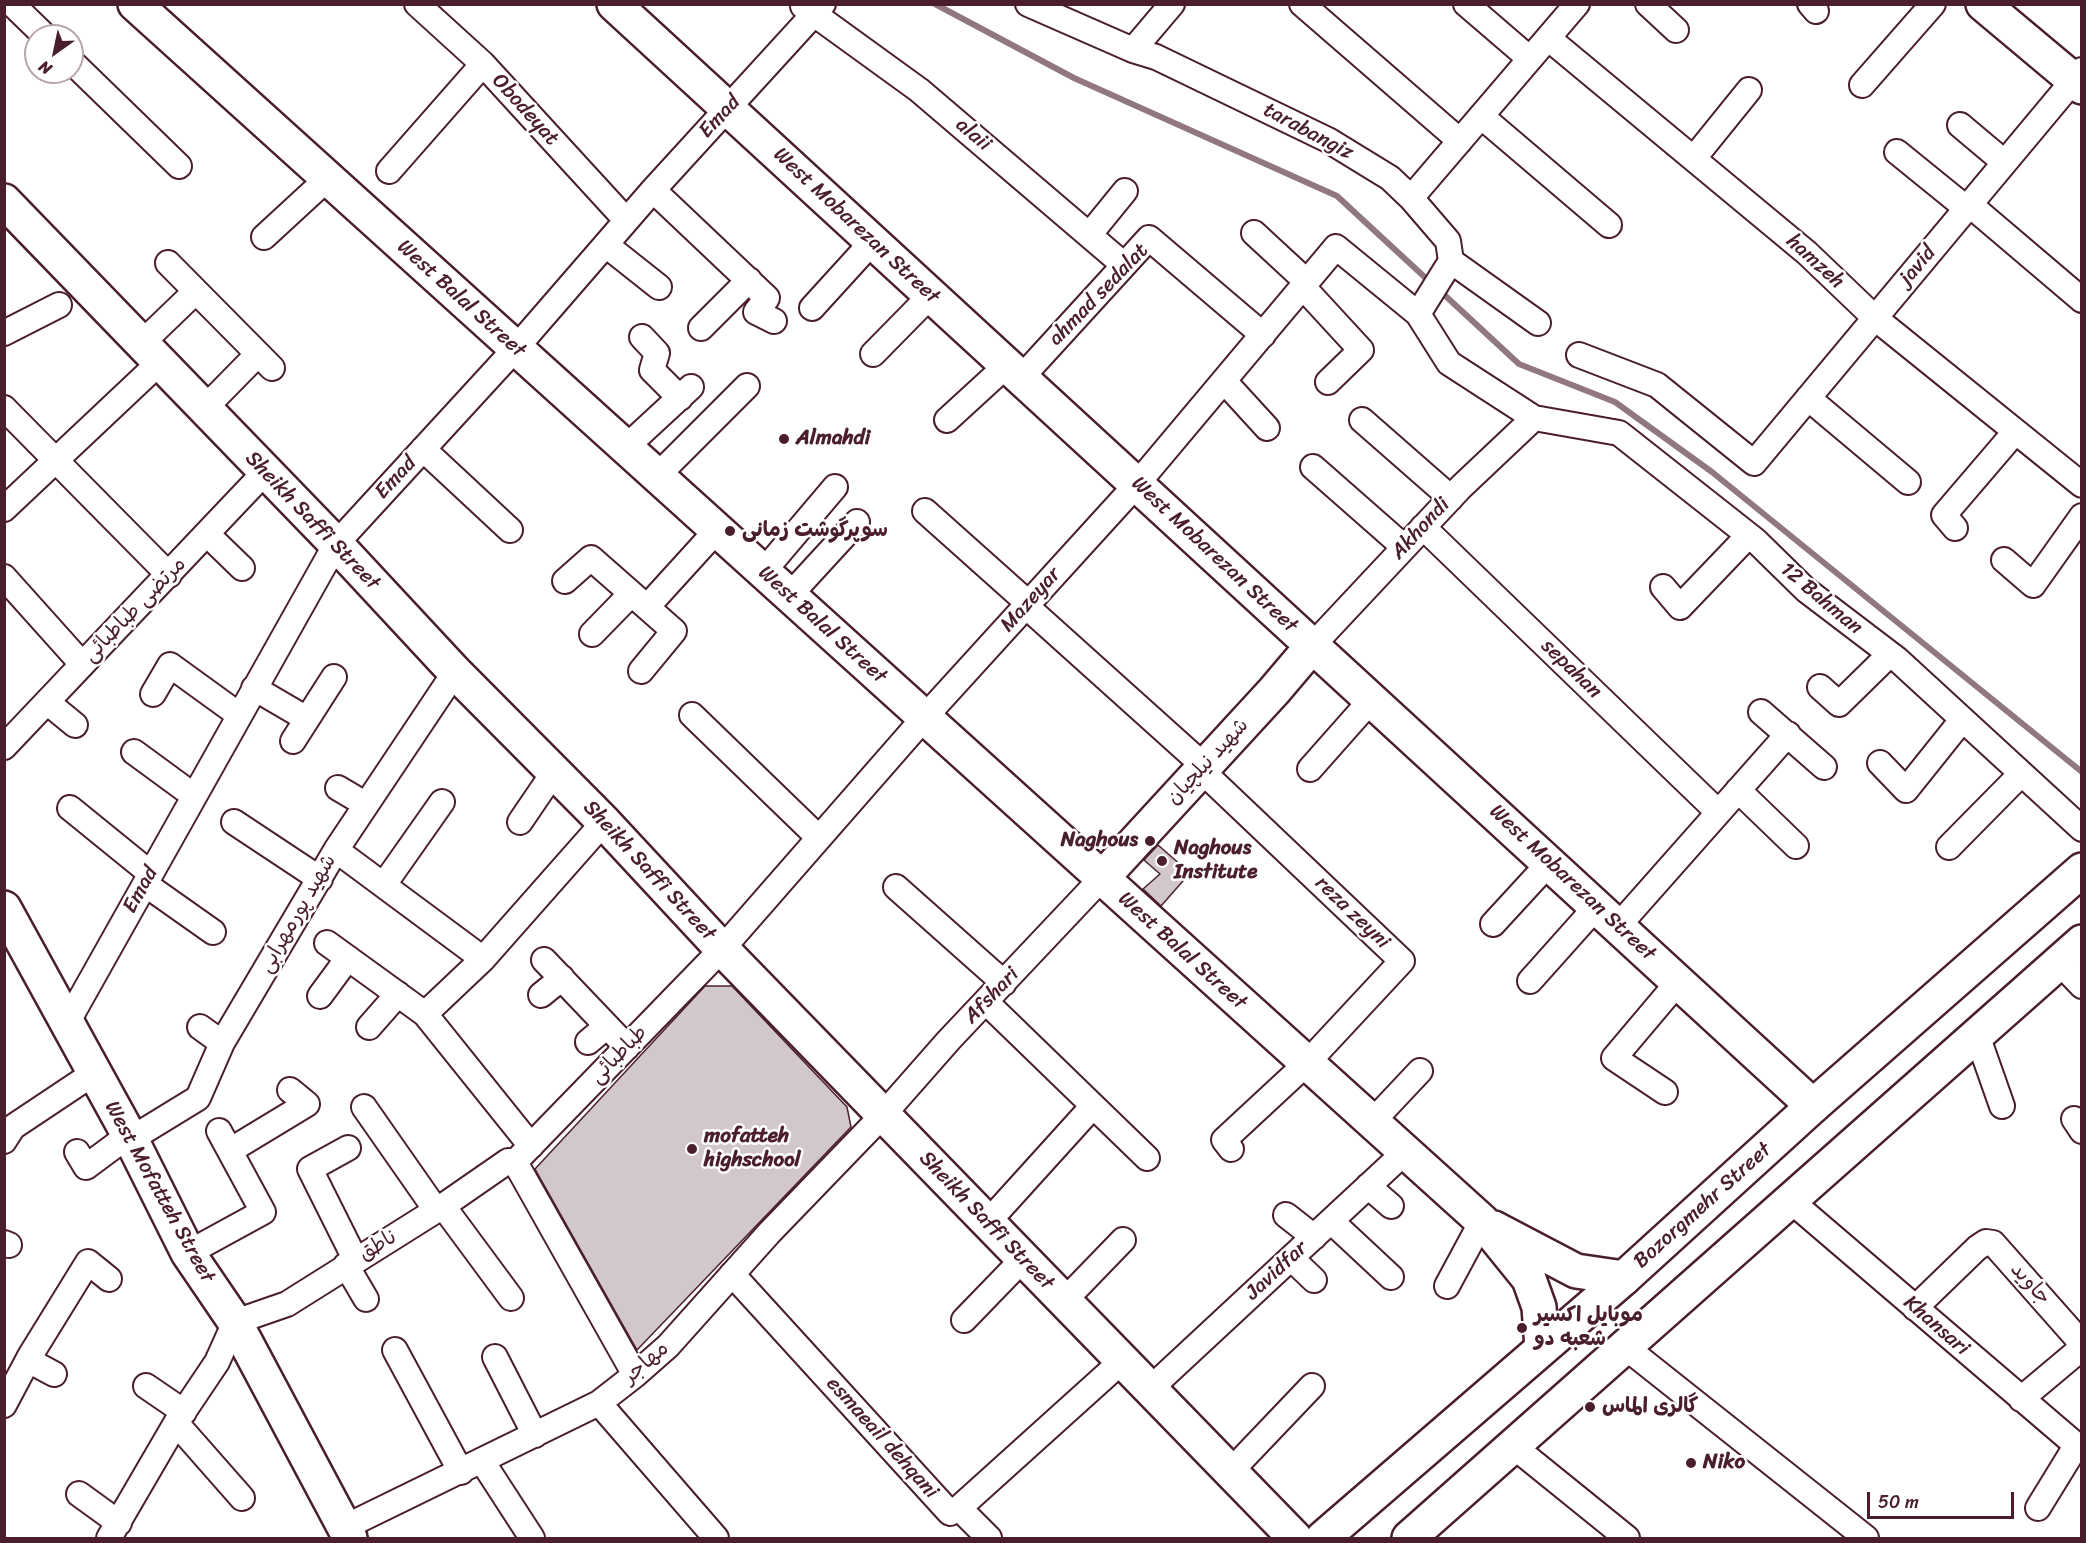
<!DOCTYPE html>
<meta charset="utf-8">
<style>
body{margin:0}
#map{position:relative;width:2086px;height:1543px;overflow:hidden;background:#fff;font-family:Sriracha,sans-serif}
canvas{display:block}
.frame{position:absolute;inset:0;border:6px solid #4a1f2b;pointer-events:none}
.north{position:absolute;left:24px;top:24px;width:60px;height:60px;box-sizing:border-box;background:#fff;border:2px solid #b7a5aa;border-radius:50%;rotate:213deg;font-size:16px;font-weight:700;line-height:24px;text-align:center;color:#4a1f2b}
.north::after{content:'';display:block;margin:auto;width:21px;height:27px;background:#4a1f2b;clip-path:polygon(50% 0,100% 100%,50% 72%,0 100%)}
.scale{position:absolute;left:1867px;top:1492px;width:147px;height:27px;box-sizing:border-box;border:3px solid #4a1f2b;border-top:0;padding-left:8px;font-size:18px;line-height:21px;white-space:nowrap;color:#4a1f2b;-webkit-text-stroke:4px #fff;paint-order:stroke}
</style>
<div id="map">
<canvas width="2086" height="1543"></canvas>
<div class="frame"></div>
<div class="north">N</div>
<div class="scale">50 m</div>
</div>
<script>
const g = document.querySelector('canvas').getContext('2d');
g.lineJoin = 'round';
function shape(rows) {
  const path = new Path2D();
  for (const r of rows) {
    path.moveTo(r[0], r[1]);
    for (let i = 2; i < r.length; i += 2) path.lineTo(r[i], r[i + 1]);
  }
  return path;
}
function trace(path, color, width, dash) {
  g.strokeStyle = color;
  g.lineWidth = width;
  g.lineCap = dash ? 'butt' : 'round';
  g.setLineDash(dash || []);
  g.stroke(path);
}
function fillPath(path, color) {
  g.fillStyle = color;
  g.fill(path, 'evenodd');
}
function write(font, color, halo, rows, align = 'center') {
  g.font = font + ' Sriracha,"Playpen Sans Arabic",sans-serif';
  g.lineWidth = 5;
  g.setLineDash([]);
  g.textBaseline = 'middle';
  g.strokeStyle = halo;
  g.fillStyle = color;
  for (const [text, x, y, turn = 0] of rows) {
    g.save();
    g.translate(x, y);
    g.rotate((+turn || 0) * Math.PI / 180);
    g.textAlign = isNaN(turn) ? turn : align;
    if (halo) g.strokeText(text, 0, 0);
    g.fillText(text, 0, 0);
    g.restore();
  }
}
const stream = shape([
 [935,4,1074,78,1337,196,1430,282],
 [1438,289,1519,364,1615,402,1712,472,2082,772]
]);
const building = shape([
 [1158,845,1190,873,1161,906,1143,889,1160,874,1144,860,1158,845],
 [705,986,732,986,847,1107,851,1127,637,1350,535,1169,705,986]
]);
const street = shape([
 [12,4,45,36],
 [417,4,483,64,626,220],
 [1028,4,1133,50,1156,57,1328,140,1390,178,1411,198,1448,241,1451,261,1538,323],
 [1302,4,1460,141],
 [1466,4,1530,59],
 [1648,4,1676,30],
 [1810,4,1816,11],
 [803,6,919,90,1124,265],
 [1548,38,1807,253,1875,318,2082,485],
 [1133,50,1172,4],
 [72,62,179,166],
 [1862,85,1933,4],
 [1481,116,1609,225],
 [1960,125,2004,162],
 [1897,152,1966,208],
 [1694,158,1749,90],
 [389,171,483,64],
 [653,190,767,298,756,312,774,321],
 [1411,198,1577,4],
 [1969,204,2082,300],
 [1254,233,1307,282],
 [1090,234,1125,191],
 [264,237,327,179],
 [606,245,659,287],
 [168,263,272,368],
 [1303,287,1361,350,1328,382],
 [812,308,873,241],
 [1418,314,1451,261],
 [701,328,749,280],
 [4,333,59,305],
 [642,337,657,353,652,370,680,398],
 [142,343,195,292],
 [873,354,931,295],
 [1579,355,1657,385,1754,463,2082,70],
 [1021,378,1149,238,1263,335],
 [1224,381,1267,428],
 [1808,398,1908,482],
 [4,408,169,575],
 [205,408,257,355],
 [947,420,1007,365],
 [1362,420,1451,498],
 [625,448,691,387],
 [423,449,510,530],
 [1313,467,1404,547],
 [657,476,747,386],
 [4,509,160,362],
 [925,511,1028,603],
 [1423,527,1718,812],
 [1955,528,1944,515,2015,432],
 [208,535,242,568],
 [2004,560,2033,585,2082,516],
 [763,572,835,487],
 [4,577,82,664],
 [565,581,591,558,674,631,641,671],
 [1663,587,1680,607,1748,536],
 [789,596,857,522],
 [1026,606,1204,766],
 [647,607,717,530],
 [592,634,631,594],
 [1313,645,1461,487,1534,418],
 [1820,687,1839,704,1890,654],
 [254,688,307,719],
 [153,694,170,665,239,715],
 [47,702,75,725],
 [1761,712,1824,767],
 [692,715,819,838],
 [293,741,334,677],
 [4,747,265,472],
 [134,752,194,796],
 [1880,763,1906,790,1962,720],
 [1310,769,1372,699],
 [1201,770,1402,961,1307,1063,1224,1140,1231,1149],
 [338,788,365,804],
 [1738,790,1796,846],
 [70,808,150,873],
 [234,822,320,879],
 [520,822,554,772],
 [1949,847,2021,774],
 [336,850,483,959],
 [385,883,442,802],
 [145,884,213,932],
 [896,887,1004,983],
 [1493,924,1550,862],
 [1619,925,1788,734],
 [327,943,425,1014,531,1146],
 [544,960,627,1047],
 [2059,962,2082,986],
 [1530,981,1597,906],
 [541,995,562,978],
 [320,996,348,958],
 [986,1002,1147,1158],
 [425,1014,483,959,604,822],
 [67,1023,336,544,516,348,653,190,823,4],
 [200,1027,222,1043],
 [369,1027,398,994],
 [1977,1035,2002,1106],
 [588,1042,607,1026],
 [1665,1092,1614,1058,1679,981],
 [364,1107,436,1210],
 [2074,1119,2082,1131],
 [1372,1122,1420,1071],
 [131,1139,198,1098,222,1043,336,850,455,672],
 [4,1141,13,1127,94,1073],
 [348,1148,310,1169,355,1259],
 [231,1150,307,1104,290,1090],
 [77,1152,86,1167,129,1135],
 [515,1162,722,949,924,718,1137,484,1336,247,1418,314,1449,363,1534,418,1619,433,1756,541,1806,590,1898,660,2082,829],
 [515,1162,635,1375],
 [1368,1186,1391,1206],
 [1791,1201,2082,1450],
 [443,1206,511,1298],
 [1286,1215,1314,1237],
 [1331,1221,1391,1277],
 [988,1222,1093,1106],
 [4,1243,9,1245],
 [188,1253,263,1212,219,1131],
 [1291,1258,1314,1280],
 [346,1265,366,1299],
 [732,1274,950,1513,959,1508,1122,1361],
 [1447,1286,1482,1221],
 [1064,1301,1123,1240],
 [1915,1308,1977,1248,1986,1242,1993,1243,2077,1338,2079,1345,2077,1352,2021,1399],
 [964,1320,1023,1259],
 [1624,1346,1866,1538],
 [395,1350,461,1472],
 [495,1357,535,1435],
 [28,1360,54,1374],
 [146,1386,184,1412],
 [1150,1389,1405,1152],
 [599,1403,716,1538],
 [4,1405,30,1356,88,1262,109,1279],
 [176,1423,242,1498],
 [1512,1445,1627,1538],
 [482,1461,532,1538],
 [1230,1472,1312,1386],
 [79,1494,119,1523],
 [959,1508,989,1538],
 [2038,1508,2076,1446],
 [345,1527,599,1403,635,1375,668,1346,770,1232,883,1115,949,1040,1102,878],
 [109,1538,176,1423,217,1362,235,1322,287,1304,443,1206,508,1161,515,1162]
]);
const secondary = shape([
 [135,4,1482,1221,1529,1279,1539,1307,1542,1348],
 [614,4,1813,1106],
 [1983,4,2082,87],
 [4,201,336,544,455,672,604,822,722,949,1295,1538],
 [1102,878,1274,691,1313,645],
 [4,908,131,1139,188,1253,235,1322,350,1538],
 [1494,1228,1576,1271,1624,1278]
]);
const primary = shape([
 [1323,1538,1624,1278,1813,1106,2082,870],
 [1409,1538,2082,942]
]);
const markers = [
 [784,439,6,"#4a1f2b"],
 [730,531,6,"#4a1f2b"],
 [1150,841,6,"#4a1f2b"],
 [1162,861,6,"#4a1f2b"],
 [692,1149,6,"#4a1f2b"],
 [1522,1328,6,"#4a1f2b"],
 [1590,1407,6,"#4a1f2b"],
 [1691,1463,6,"#4a1f2b"]
];
const streetNames = [
 ["Obodeyat",525,110,48],
 ["Emad",720,117,-47],
 ["tarabangiz",1308,132,28],
 ["alaii",973,135,40],
 ["West Mobarezan Street",856,226,43],
 ["hamzeh",1815,262,42],
 ["javid",1918,266,-50],
 ["ahmad sedalat",1099,295,-46],
 ["West Balal Street",461,299,42],
 ["Emad",396,478,-47],
 ["Sheikh Saffi Street",312,521,46],
 ["Akhondi",1421,529,-47],
 ["West Mobarezan Street",1214,555,43],
 ["12 Bahman",1821,599,40],
 ["Mazeyar",1031,600,-48],
 ["مرتضی طباطبائی",135,610,-46],
 ["West Balal Street",822,625,42],
 ["sepahan",1571,669,44],
 ["شهید نیلچیان",1208,762,-47],
 ["Sheikh Saffi Street",649,871,47],
 ["West Mobarezan Street",1572,883,43],
 ["Emad",141,890,-61],
 ["reza zeyni",1352,913,44],
 ["شهید پورمهرابی",298,914,-60],
 ["West Balal Street",1182,951,42],
 ["Afshari",992,996,-46],
 ["طباطبائی",619,1055,-46],
 ["West Mofatteh Street",159,1192,61],
 ["Bozorgmehr Street",1703,1206,-42],
 ["Sheikh Saffi Street",986,1221,46],
 ["ناطق",378,1246,-31],
 ["Javidfar",1277,1271,-43],
 ["جاوید",2030,1284,48],
 ["Khansari",1936,1326,41],
 ["مهاجر",646,1363,-41],
 ["esmaeail dehqani",882,1438,48]
];
const poiNames = [
 ["Almahdi",796,439],
 ["سوپرگوشت زمانی",742,531],
 ["Naghous",1138,841,"right"],
 ["Naghous",1174,849],
 ["Institute",1174,873],
 ["mofatteh",704,1137],
 ["highschool",704,1161],
 ["موبایل اکسیر",1534,1316],
 ["شعبه دو",1534,1340],
 ["گالری الماس",1602,1407],
 ["Niko",1703,1463]
];
trace(stream, '#91787e', 6);
fillPath(building, '#d2c7cb');
trace(building, '#4a1f2b', 1.5);
trace(street, '#4a1f2b', 28);
trace(secondary, '#4a1f2b', 38);
trace(primary, '#4a1f2b', 38);
trace(street, '#fff', 24);
trace(secondary, '#fff', 33);
trace(primary, '#fff', 33);
for (const [x, y, r, color] of markers) {
  const dot = new Path2D();
  dot.arc(x, y, r, 0, 2 * Math.PI);
  g.fillStyle = color;
  g.fill(dot);
  trace(dot, '#fff', 2);
}
write('21px', '#4a1f2b', '#fff', streetNames);
write('bold 21px', '#4a1f2b', '#fff', poiNames, 'left');
</script>
